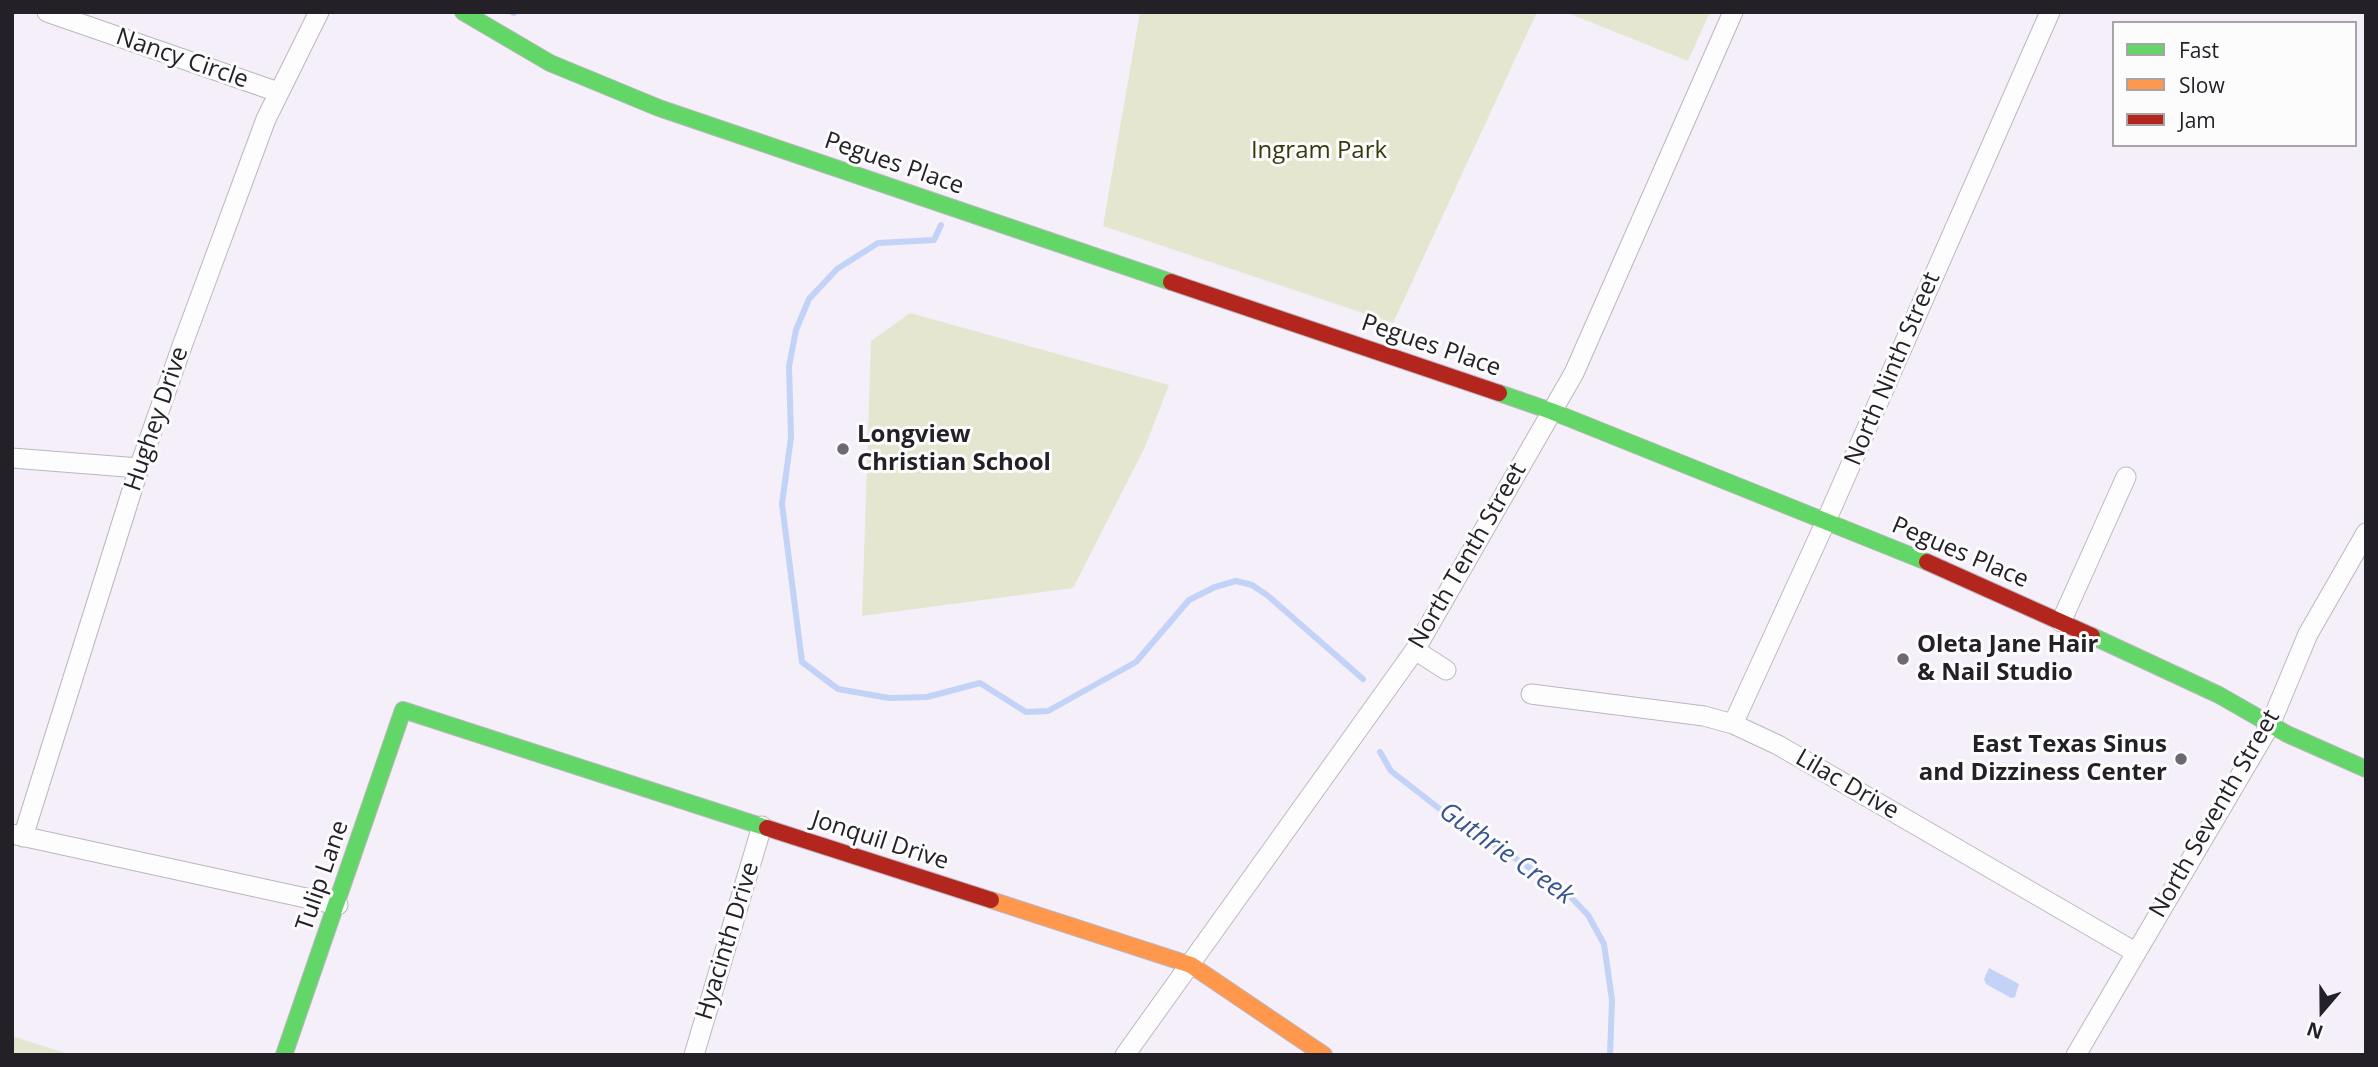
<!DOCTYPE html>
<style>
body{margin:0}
#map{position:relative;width:2378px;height:1067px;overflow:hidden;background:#f5effa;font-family:"Open Sans",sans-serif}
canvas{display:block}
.frame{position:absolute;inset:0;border:14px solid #242027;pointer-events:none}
.legend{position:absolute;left:2112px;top:21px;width:245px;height:126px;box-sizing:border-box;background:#fcfcfc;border:2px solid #a6a4a7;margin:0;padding:9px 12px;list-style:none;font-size:21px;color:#242027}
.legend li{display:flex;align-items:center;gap:14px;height:35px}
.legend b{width:35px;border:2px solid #a6a4a7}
.north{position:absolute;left:2287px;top:976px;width:70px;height:70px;-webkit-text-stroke:5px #fcfcfc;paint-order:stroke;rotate:200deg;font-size:19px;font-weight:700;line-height:28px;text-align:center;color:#242027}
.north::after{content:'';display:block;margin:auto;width:24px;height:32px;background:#242027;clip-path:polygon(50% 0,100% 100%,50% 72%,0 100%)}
</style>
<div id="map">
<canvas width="2378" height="1067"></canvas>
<div class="frame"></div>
<ul class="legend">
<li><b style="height:9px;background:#63d668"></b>Fast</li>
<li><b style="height:9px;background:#ff974d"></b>Slow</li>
<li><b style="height:9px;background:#b3261e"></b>Jam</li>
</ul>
<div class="north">N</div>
</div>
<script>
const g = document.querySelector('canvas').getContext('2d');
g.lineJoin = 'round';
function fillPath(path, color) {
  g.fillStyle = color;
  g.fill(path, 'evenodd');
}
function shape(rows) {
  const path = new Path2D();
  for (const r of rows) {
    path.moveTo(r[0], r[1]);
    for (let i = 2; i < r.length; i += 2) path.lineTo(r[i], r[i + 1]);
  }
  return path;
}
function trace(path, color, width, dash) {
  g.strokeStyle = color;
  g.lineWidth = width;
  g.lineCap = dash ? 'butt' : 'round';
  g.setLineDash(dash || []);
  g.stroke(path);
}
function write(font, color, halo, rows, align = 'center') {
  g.font = font + ' "Open Sans",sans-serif';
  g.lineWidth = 6;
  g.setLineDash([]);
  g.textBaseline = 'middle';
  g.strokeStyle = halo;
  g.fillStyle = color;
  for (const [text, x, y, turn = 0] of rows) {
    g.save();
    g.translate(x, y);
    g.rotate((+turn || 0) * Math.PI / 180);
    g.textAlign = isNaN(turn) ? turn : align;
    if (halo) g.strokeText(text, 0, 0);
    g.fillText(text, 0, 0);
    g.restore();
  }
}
const green = shape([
 [1140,12,1537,12,1393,323,1103,226],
 [1565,12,1710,12,1688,61],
 [910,313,1169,385,1145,447,1073,588,862,616,871,341],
 [12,1036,71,1055,12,1055]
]);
const water = shape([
 [1989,968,2019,984,2015,997,2011,998,1986,984,1984,979]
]);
const stream = shape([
 [512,12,514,13],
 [941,225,934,240,878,243,837,269,809,299,796,330,789,366,791,437,782,504,802,662,838,689,889,698,927,697,980,683,1026,712,1048,711,1136,662,1189,600,1215,587,1236,581,1252,585,1267,595,1363,679],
 [1380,752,1391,771,1445,813,1564,890,1588,915,1604,944,1612,1000,1610,1055]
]);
const street = shape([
 [47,12,278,92],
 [12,458,139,468],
 [2061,622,2126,477],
 [1415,650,1446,670],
 [1531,694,1704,716,1733,724,1778,745,2135,952],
 [1733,724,1826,521,2050,12],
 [12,834,338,905],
 [23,837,139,468,182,346,266,119,319,12],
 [694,1055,762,826],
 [1125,1055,1415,650,1574,373,1733,12],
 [2076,1055,2270,725,2308,634,2366,533]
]);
const fast = shape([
 [463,12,550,63,659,108,1171,282],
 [1499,393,1551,411,1927,562],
 [2092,636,2219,695,2287,734,2366,769],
 [284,1055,403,710,767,828]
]);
const slow = shape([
 [991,900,1191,965,1324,1055]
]);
const jam = shape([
 [1171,282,1499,393],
 [1927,562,2092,636],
 [767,828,991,900]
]);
const markers = [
 [843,449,7,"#6d6871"],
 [1903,659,7,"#6d6871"],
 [2181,759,7,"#6d6871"]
];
const streetNames = [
 ["Nancy Circle",182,59,19],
 ["Pegues Place",894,164,19],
 ["Pegues Place",1431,346,19],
 ["North Ninth Street",1893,369,-67],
 ["Hughey Drive",157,419,-71],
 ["Pegues Place",1960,553,23],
 ["North Tenth Street",1468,556,-60],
 ["Lilac Drive",1847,785,30],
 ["North Seventh Street",2215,814,-60],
 ["Jonquil Drive",880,841,18],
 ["Tulip Lane",323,876,-71],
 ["Hyacinth Drive",728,941,-73]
];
const parkNames = [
 ["Ingram Park",1319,151]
];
const poiNames = [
 ["Longview",857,435],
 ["Christian School",857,463],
 ["Oleta Jane Hair",1917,645],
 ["& Nail Studio",1917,673],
 ["East Texas Sinus",2167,745,"right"],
 ["and Dizziness Center",2167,773,"right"]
];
const waterNames = [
 ["Guthrie Creek",1506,854,35]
];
fillPath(green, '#e5e6cf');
fillPath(water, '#c3d2f7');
trace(stream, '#c3d2f7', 6);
trace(street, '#bbb6bf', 21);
trace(fast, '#bbb6bf', 18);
trace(slow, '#bbb6bf', 18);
trace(jam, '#bbb6bf', 18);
trace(street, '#fefdfe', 19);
trace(fast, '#63d668', 16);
trace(slow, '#ff974d', 16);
trace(jam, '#b3261e', 16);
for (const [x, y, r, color] of markers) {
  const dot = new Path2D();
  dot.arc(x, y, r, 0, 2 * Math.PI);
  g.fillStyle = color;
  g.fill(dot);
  trace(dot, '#fcfcfc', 2.5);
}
write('24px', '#242027', '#fcfcfc', streetNames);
write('24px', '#37390e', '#fcfcfc', parkNames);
write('bold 24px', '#242027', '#fcfcfc', poiNames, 'left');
write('italic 26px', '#38538e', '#fcfcfc', waterNames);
</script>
